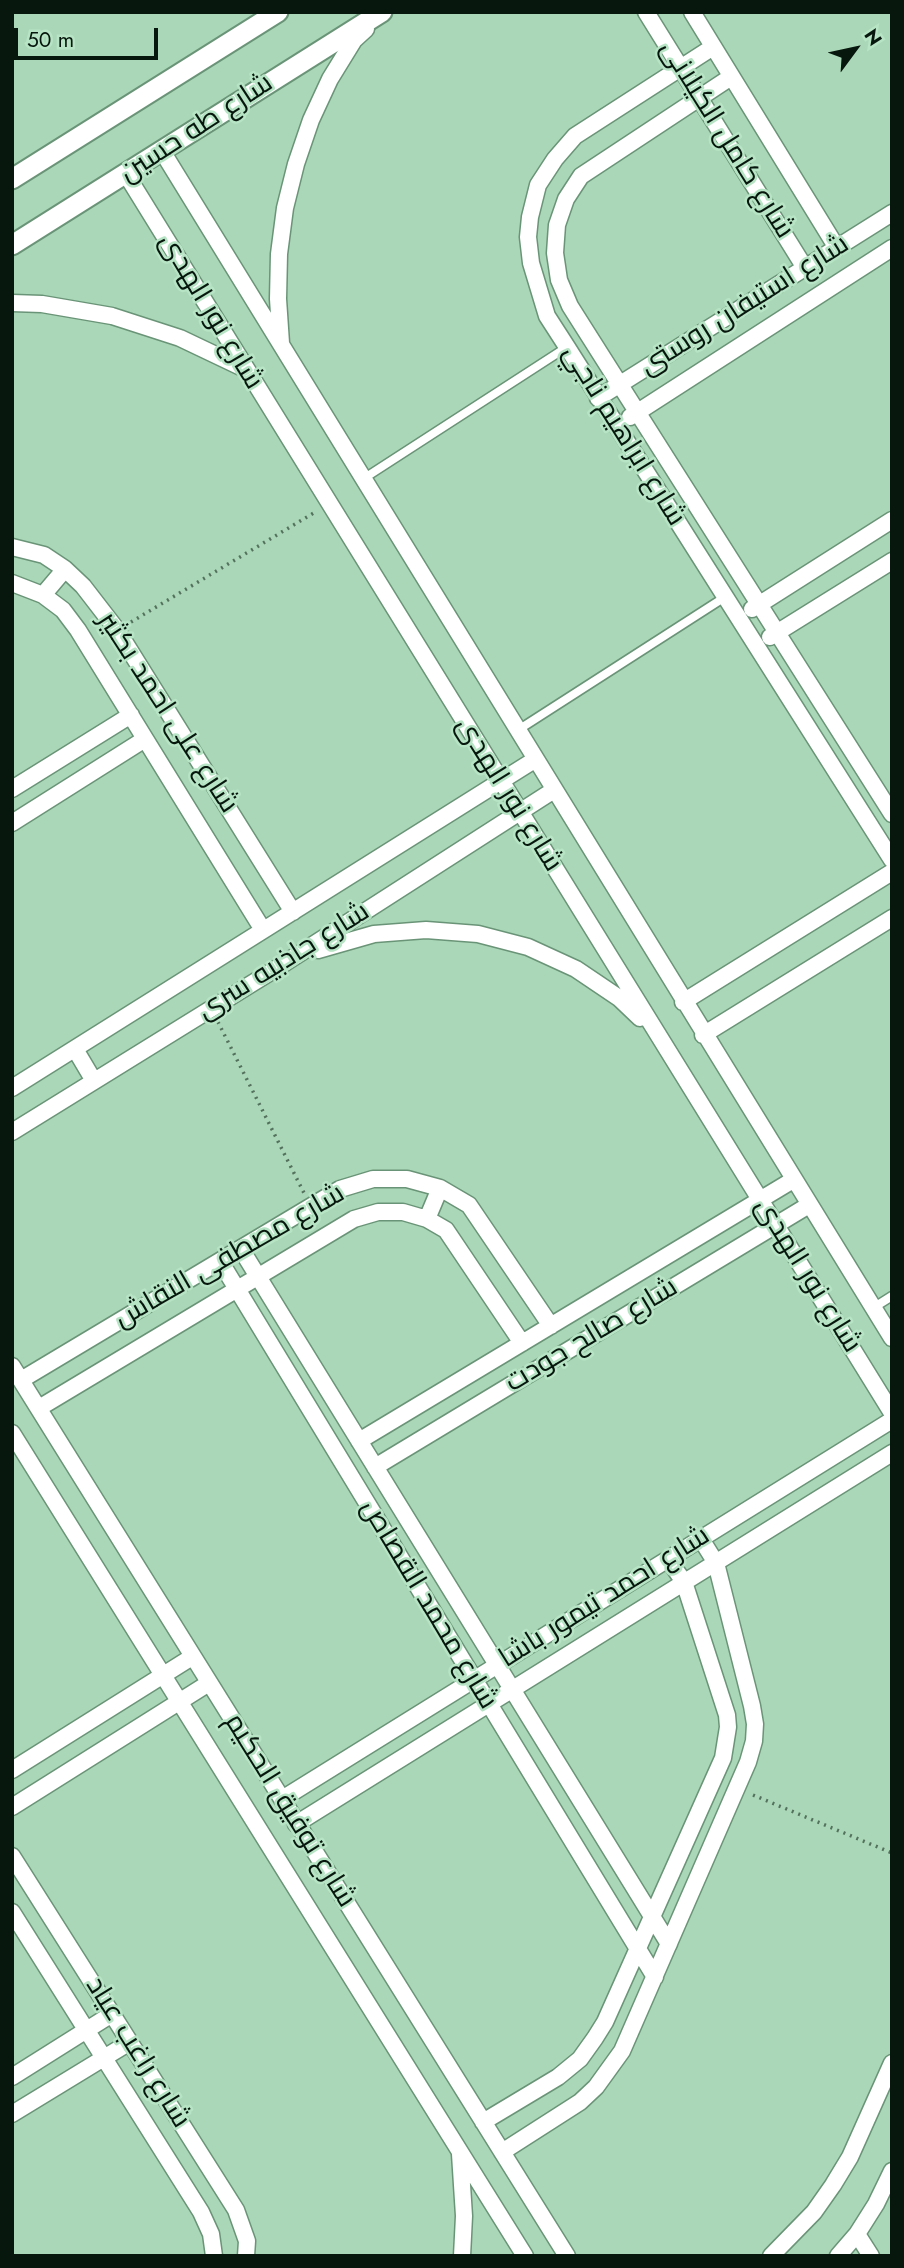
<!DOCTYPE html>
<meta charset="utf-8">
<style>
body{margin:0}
#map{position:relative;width:904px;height:2268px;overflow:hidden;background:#aad7b7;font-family:Jost,sans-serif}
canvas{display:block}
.frame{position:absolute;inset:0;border:14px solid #07170d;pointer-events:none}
.north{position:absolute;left:820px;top:14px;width:70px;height:70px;-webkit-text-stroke:5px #b7e4c4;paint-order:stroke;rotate:57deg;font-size:19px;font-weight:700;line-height:28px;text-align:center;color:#07170d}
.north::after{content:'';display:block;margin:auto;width:24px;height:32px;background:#07170d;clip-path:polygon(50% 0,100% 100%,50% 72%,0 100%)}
.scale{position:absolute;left:14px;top:28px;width:144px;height:32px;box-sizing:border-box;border:4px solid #07170d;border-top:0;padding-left:9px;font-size:21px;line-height:24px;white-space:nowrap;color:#07170d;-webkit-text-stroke:5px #b7e4c4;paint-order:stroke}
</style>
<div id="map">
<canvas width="904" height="2268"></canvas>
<div class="frame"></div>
<div class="north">N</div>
<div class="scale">50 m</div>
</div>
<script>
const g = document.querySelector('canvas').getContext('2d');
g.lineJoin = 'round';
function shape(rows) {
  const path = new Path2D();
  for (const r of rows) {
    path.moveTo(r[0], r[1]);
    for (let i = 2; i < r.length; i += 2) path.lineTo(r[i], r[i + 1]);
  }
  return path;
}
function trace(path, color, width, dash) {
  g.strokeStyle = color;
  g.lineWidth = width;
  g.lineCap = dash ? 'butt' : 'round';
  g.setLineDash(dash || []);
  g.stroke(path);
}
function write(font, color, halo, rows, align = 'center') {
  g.font = font + ' Jost,Cairo,sans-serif';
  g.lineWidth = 5;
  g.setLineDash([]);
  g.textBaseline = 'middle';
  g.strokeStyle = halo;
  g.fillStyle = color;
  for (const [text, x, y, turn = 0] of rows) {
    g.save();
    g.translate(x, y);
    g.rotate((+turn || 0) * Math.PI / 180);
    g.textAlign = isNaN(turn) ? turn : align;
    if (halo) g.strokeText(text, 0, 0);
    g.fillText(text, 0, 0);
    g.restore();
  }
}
const path = shape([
 [131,622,317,511],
 [218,1022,304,1193],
 [753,1795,892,1853]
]);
const service = shape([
 [363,479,567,347],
 [518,730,725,597],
 [873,1308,892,1296]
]);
const minor = shape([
 [646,12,805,268],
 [692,12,837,248],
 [713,47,575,136,555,159,538,185,530,217,528,237,531,263,547,316,567,347,892,860],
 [731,77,581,176,566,199,557,225,555,253,559,280,570,306,892,814],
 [162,151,892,1338],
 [126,174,892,1413],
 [12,303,42,304,112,316,180,338,243,368],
 [281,343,278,299,279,254,285,208,296,164,311,120,330,79,354,40,366,29],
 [598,398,892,213],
 [630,417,892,248],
 [12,547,44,555,65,569,83,586,117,630,293,912],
 [12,583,43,595,63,610,78,630,263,930],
 [43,595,65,569],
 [752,609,892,520],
 [770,637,892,561],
 [12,789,131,715],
 [12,823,145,739],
 [318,950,374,934,426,930,478,934,528,947,576,969,619,998,640,1018],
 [683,1002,892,872],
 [703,1035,892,918],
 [75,1049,94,1081],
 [12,1088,536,759],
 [12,1132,277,968,554,790],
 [427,1219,440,1188],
 [241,1249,669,1944],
 [220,1261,655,1977],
 [12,1366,567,2256],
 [21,1380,340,1189,373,1179,407,1179,440,1188,469,1205,551,1326],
 [39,1408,354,1219,378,1212,403,1212,427,1219,446,1230,522,1343],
 [12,1433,525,2256],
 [359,1441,793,1180],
 [375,1467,809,1205],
 [12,1770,192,1657],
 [282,1799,892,1420],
 [12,1807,209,1683],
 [296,1824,892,1453],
 [12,1856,236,2210,247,2241,246,2256],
 [12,1912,201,2212,211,2234,214,2256],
 [12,2077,112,2014],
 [12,2114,130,2042],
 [483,2122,558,2077,580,2059,595,2038,605,2022,723,1758,728,1727,727,1715,684,1582,668,1559],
 [502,2152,580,2102,596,2087,622,2051,748,1762,754,1741,755,1724,752,1706,716,1563,701,1539],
 [460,2154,464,2216,462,2256],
 [857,2234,871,2256],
 [771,2256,814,2212,833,2185,850,2157,892,2063],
 [838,2256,857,2234,876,2204,892,2171]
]);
const tertiary = shape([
 [12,179,278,12],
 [12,245,382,12]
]);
const streetNames = [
 ["شارع طه حسين",197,129,-33],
 ["شارع كامل الكيلانى",726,140,58],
 ["شارع استيفان روستى",745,306,-32],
 ["شارع نور الهدى",210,312,59],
 ["شارع ابراهيم ناجي",623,436,58],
 ["شارع على احمد بكثير",167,713,57],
 ["شارع نور الهدى",508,795,58],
 ["شارع جاذبيه سرى",284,962,-32],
 ["شارع مصطفى النقاش",230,1257,-30],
 ["شارع نور الهدى",807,1276,58],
 ["شارع صالح جودت",592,1336,-31],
 ["شارع احمد تيمور باشا",605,1598,-32],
 ["شارع محمد القصاص",428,1605,59],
 ["شارع توفيق الحكيم",289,1811,58],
 ["شارع راغب عياد",137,2053,58]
];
trace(service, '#6a9477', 11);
trace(minor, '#6a9477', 19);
trace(tertiary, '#6a9477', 23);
trace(path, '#54715d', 3.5, [2, 5]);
trace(service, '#fff', 8);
trace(minor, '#fff', 16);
trace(tertiary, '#fff', 19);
write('28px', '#07170d', '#b7e4c4', streetNames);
</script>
